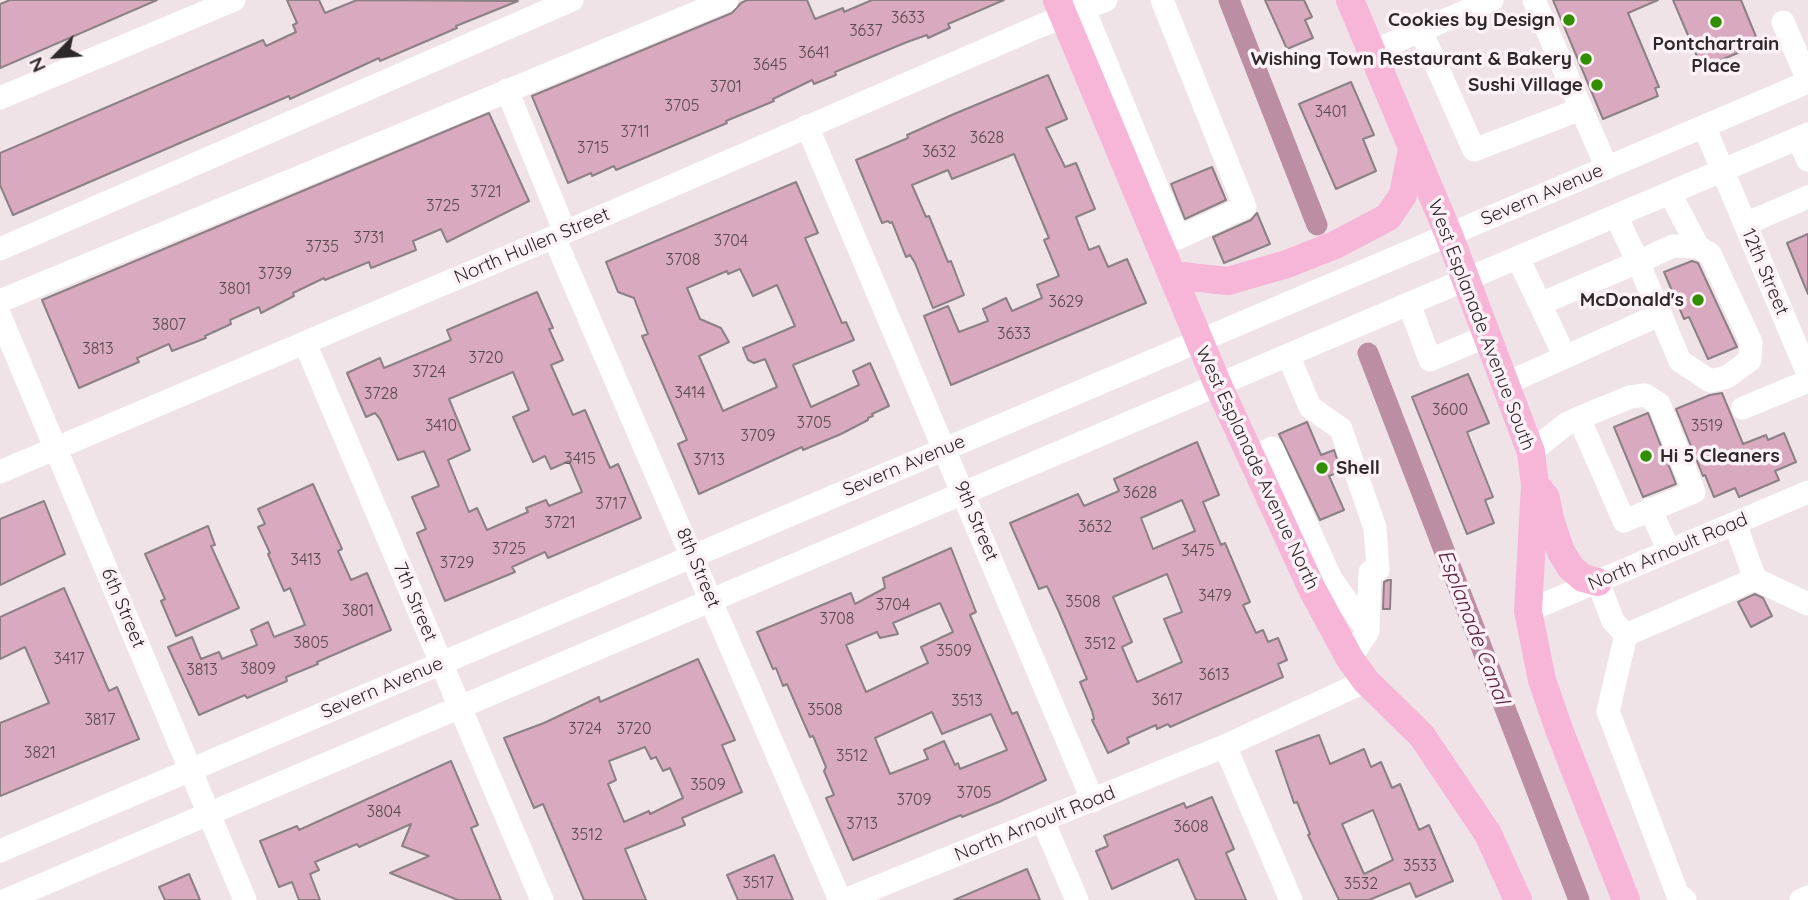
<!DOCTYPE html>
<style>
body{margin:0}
#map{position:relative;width:1808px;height:900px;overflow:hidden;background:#efe3e8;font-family:Quicksand,sans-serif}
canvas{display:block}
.north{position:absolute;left:21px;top:21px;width:70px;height:70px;-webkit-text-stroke:5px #fcf1f6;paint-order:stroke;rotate:245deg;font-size:19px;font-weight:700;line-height:28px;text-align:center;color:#2d282a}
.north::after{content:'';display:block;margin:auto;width:24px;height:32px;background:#2d282a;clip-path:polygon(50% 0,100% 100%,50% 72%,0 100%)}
</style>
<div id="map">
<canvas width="1808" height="900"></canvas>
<div class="north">N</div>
</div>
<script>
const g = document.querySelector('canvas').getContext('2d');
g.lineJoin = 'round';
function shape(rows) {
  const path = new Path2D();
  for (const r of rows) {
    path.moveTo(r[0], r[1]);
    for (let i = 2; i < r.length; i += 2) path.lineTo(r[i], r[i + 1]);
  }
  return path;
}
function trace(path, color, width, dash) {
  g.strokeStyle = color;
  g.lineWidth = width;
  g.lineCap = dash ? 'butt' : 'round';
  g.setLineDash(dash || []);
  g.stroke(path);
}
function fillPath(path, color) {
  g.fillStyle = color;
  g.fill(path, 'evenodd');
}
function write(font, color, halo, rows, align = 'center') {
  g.font = font + ' Quicksand,sans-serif';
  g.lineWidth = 7;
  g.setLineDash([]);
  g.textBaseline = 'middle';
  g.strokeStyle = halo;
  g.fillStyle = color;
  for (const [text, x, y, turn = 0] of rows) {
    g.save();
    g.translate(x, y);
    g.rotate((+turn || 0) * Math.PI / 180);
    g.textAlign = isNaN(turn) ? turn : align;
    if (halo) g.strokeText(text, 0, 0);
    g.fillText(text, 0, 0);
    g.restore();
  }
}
const canal = shape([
 [1229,0,1317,225],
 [1368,353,1579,900]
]);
const building = shape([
 [10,0,157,0,0,68,0,4,10,0],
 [287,0,319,0,325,13,357,0,518,1,456,26,457,28,380,61,379,58,290,99,289,96,13,215,0,185,0,153,263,40,266,46,296,32,293,25,297,23,287,0],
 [747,0,807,0,815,19,843,8,844,12,872,0,1004,0,948,24,950,28,928,38,927,35,907,42,835,72,836,75,814,84,812,80,773,99,774,101,726,121,727,123,616,170,614,166,592,176,591,173,568,183,532,96,732,13,741,3,747,0],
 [1265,0,1304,0,1312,17,1305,20,1313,38,1287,49,1265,0],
 [1553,0,1658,0,1628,13,1659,87,1655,88,1658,96,1603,119,1553,0],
 [1673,0,1741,0,1759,44,1702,68,1673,0],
 [1048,75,1067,119,1046,128,1065,167,1076,163,1095,209,1076,217,1089,250,1099,246,1108,267,1127,259,1146,303,951,385,924,316,948,306,959,332,988,321,983,309,1006,298,1012,311,1042,298,1037,285,1059,276,1044,240,1049,238,1014,154,952,179,948,170,912,185,926,217,929,216,948,262,951,261,964,295,933,308,915,263,910,255,906,257,892,222,890,223,888,221,882,223,856,160,908,138,907,135,954,114,1048,75],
 [1351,82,1374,135,1363,139,1376,171,1336,189,1299,104,1351,82],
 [489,113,529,201,447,242,441,229,413,241,416,250,371,268,369,262,325,280,324,278,293,293,294,296,261,313,259,307,230,320,231,324,205,336,206,338,172,351,169,344,137,358,139,362,79,388,42,300,489,113],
 [1212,167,1226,200,1185,219,1171,184,1212,167],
 [796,182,818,233,805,238,842,323,846,322,854,340,793,365,811,407,859,385,853,371,870,363,889,406,872,414,873,416,868,418,868,420,841,434,803,450,802,447,699,494,678,444,687,440,642,336,648,334,634,298,618,292,606,262,796,182],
 [740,269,753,296,777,285,795,326,743,348,748,360,754,363,765,359,777,387,723,411,699,356,729,342,721,328,700,319,687,288,727,271,728,274,740,269],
 [1257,213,1270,244,1224,263,1213,237,1251,220,1257,213],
 [1808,234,1808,294,1787,243,1808,234],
 [1692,261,1698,263,1737,347,1708,359,1689,317,1684,319,1664,272,1692,261],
 [537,292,553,328,549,329,563,360,551,365,573,415,585,410,610,468,618,464,641,518,548,558,545,552,512,567,515,572,445,601,417,533,426,529,412,497,439,486,424,451,398,460,380,419,375,413,366,417,347,373,380,358,384,368,451,340,447,330,537,292],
 [513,372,529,410,513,417,533,462,545,456,551,469,569,461,582,492,549,506,546,500,526,508,528,512,487,530,477,508,469,512,448,460,470,450,449,399,513,372],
 [1468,374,1489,423,1467,432,1493,497,1485,500,1494,523,1467,534,1412,397,1468,374],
 [1722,393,1743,444,1766,435,1768,440,1784,433,1796,462,1775,471,1779,480,1739,497,1735,488,1714,497,1705,475,1703,476,1676,409,1710,395,1722,393],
 [1648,413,1676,484,1643,497,1614,427,1648,413],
 [1307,422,1321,455,1334,450,1341,471,1329,476,1344,510,1320,520,1279,434,1307,422],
 [1197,442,1219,495,1203,502,1221,545,1225,543,1250,602,1243,605,1256,633,1263,630,1268,642,1278,638,1287,660,1278,664,1283,677,1170,727,1168,724,1157,729,1156,725,1127,738,1129,743,1108,753,1092,720,1094,719,1092,711,1080,682,1087,679,1059,612,1047,586,1039,589,1010,523,1078,494,1084,506,1119,491,1114,479,1197,442],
 [1182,500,1195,531,1153,549,1141,518,1182,500],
 [1167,574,1182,612,1164,619,1182,662,1137,682,1122,647,1132,642,1113,597,1167,574],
 [313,484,342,549,338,551,351,580,367,573,391,630,317,662,318,664,286,677,287,681,247,698,245,695,199,715,168,647,192,637,201,659,219,652,222,659,257,645,251,630,268,622,274,637,305,625,290,588,284,591,268,554,270,553,258,527,265,524,258,509,313,484],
 [44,501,65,554,0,585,0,519,44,501],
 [208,526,215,545,211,546,239,608,176,636,161,601,165,599,145,554,208,526],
 [951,548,976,612,970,615,1012,714,1017,712,1046,780,999,802,962,817,961,815,853,860,826,798,834,795,824,771,826,767,813,736,810,737,787,684,783,686,776,668,773,669,757,632,851,593,855,604,885,588,883,578,951,548],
 [940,603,953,632,921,647,928,663,866,692,846,645,877,632,880,638,898,634,893,623,940,603],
 [932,712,942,734,991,714,1007,750,960,769,958,763,955,765,944,741,924,750,928,759,890,774,875,738,932,712],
 [1388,580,1391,580,1390,609,1383,609,1384,582,1388,580],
 [64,588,109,691,117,687,139,739,0,796,0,723,49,703,25,647,0,659,0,617,64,588],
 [1755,594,1763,598,1772,616,1751,627,1738,602,1755,594],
 [698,659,735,740,722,745,742,792,682,818,685,825,625,849,646,900,584,900,543,804,534,808,504,738,544,723,599,697,600,702,698,659],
 [645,747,651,759,656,757,663,771,670,768,683,798,650,814,649,811,624,822,608,784,616,780,609,761,645,747],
 [1319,735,1330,764,1364,749,1371,767,1381,762,1392,788,1400,784,1419,830,1429,825,1453,881,1416,897,1410,883,1369,900,1339,900,1308,835,1310,834,1297,802,1294,803,1276,751,1319,735],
 [1373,810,1393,860,1364,874,1342,824,1373,810],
 [451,761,478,825,471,828,501,900,458,900,390,873,429,856,402,846,411,824,359,847,357,844,315,862,319,870,310,874,320,900,299,900,292,882,279,887,260,841,297,826,299,830,451,761],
 [1212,797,1234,849,1226,853,1246,900,1196,900,1178,859,1112,889,1096,851,1108,846,1104,836,1184,803,1186,808,1212,797],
 [774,855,793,900,738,900,727,875,774,855],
 [1027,869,1040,900,954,900,1027,869],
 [189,874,200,900,165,900,159,887,189,874]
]);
const minor = shape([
 [1534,0,1607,168],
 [1084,9,1178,238,1245,207,1162,0],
 [1783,22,1808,80],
 [1421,31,1474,150,1581,109],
 [1371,52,1492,0],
 [507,90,565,232],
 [0,98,234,0],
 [807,126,1093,801],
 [1704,126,1808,374],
 [1798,139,1808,160],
 [1670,193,1698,247],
 [1745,224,1808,197],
 [554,237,840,900],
 [1673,246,1698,247,1710,254,1751,342,1750,360,1727,377,1710,381,1680,361,1638,262,1673,246],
 [0,249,572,0],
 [1518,258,1540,304],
 [0,301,727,0],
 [1409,304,1430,360,1487,336],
 [0,316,245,900],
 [305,343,542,900],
 [1288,355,1310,407,1341,429,1375,528,1378,570,1370,572,1368,630],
 [1565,357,1540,304,1638,262,1616,216],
 [1505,384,1661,314],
 [1743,408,1808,381],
 [1531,452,1566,424,1579,418,1624,521,1694,492,1659,404,1645,395,1630,397,1579,418],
 [1252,459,1272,448,1331,579,1368,631,1350,659],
 [0,472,554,237,1040,26,1106,0],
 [1650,509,1669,551],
 [1755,579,1808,604],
 [1598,582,1613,621,1626,635,1608,711,1677,893,1685,900],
 [1528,611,1808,492],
 [1626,635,1755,579,1735,523],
 [1225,746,1291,900],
 [1043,821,1077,900],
 [0,851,1808,82],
 [6,900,1808,134],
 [845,900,1225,746,1366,681],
 [1801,900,1808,897]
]);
const major = shape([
 [1057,0,1218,385,1312,589,1350,659,1366,681,1422,736,1488,834,1518,900],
 [1350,0,1449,235,1531,452,1535,485,1528,611,1542,680,1560,732,1626,900],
 [1172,275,1228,281,1287,264,1335,245,1388,217,1403,195,1412,149],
 [1540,490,1546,498,1550,519,1561,552,1571,568,1583,578,1598,582]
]);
const markers = [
 [1569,20,7,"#318e00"],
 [1716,22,7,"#318e00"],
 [1586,59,7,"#318e00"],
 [1597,85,7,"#318e00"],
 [1698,300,7,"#318e00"],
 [1646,456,7,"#318e00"],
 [1322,468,7,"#318e00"]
];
const numberNames = [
 ["3633",908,18],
 ["3637",866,31],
 ["3641",814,53],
 ["3645",770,65],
 ["3701",726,87],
 ["3705",682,106],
 ["3401",1331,112],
 ["3711",635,132],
 ["3628",987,138],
 ["3715",593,148],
 ["3632",939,152],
 ["3721",486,192],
 ["3725",443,206],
 ["3731",369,238],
 ["3704",731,241],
 ["3735",322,247],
 ["3708",683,260],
 ["3739",275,274],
 ["3801",235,289],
 ["3629",1066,302],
 ["3807",169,325],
 ["3633",1014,334],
 ["3813",98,349],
 ["3720",486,358],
 ["3724",429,372],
 ["3414",690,393],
 ["3728",381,394],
 ["3600",1450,410],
 ["3705",814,423],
 ["3410",441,426],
 ["3519",1707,426],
 ["3709",758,436],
 ["3415",580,459],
 ["3713",709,460],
 ["3628",1140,493],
 ["3717",611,504],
 ["3721",560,523],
 ["3632",1095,527],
 ["3725",509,549],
 ["3475",1198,551],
 ["3413",306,560],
 ["3729",457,563],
 ["3479",1215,596],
 ["3508",1083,602],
 ["3704",893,605],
 ["3801",358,611],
 ["3708",837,619],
 ["3805",311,643],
 ["3512",1100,644],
 ["3509",954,651],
 ["3417",69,659],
 ["3809",258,669],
 ["3813",202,670],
 ["3613",1214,675],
 ["3617",1167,700],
 ["3513",967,701],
 ["3508",825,710],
 ["3817",100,720],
 ["3724",585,729],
 ["3720",634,729],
 ["3821",40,753],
 ["3512",852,756],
 ["3509",708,785],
 ["3705",974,793],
 ["3709",914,800],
 ["3804",384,812],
 ["3713",862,824],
 ["3608",1191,827],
 ["3512",587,835],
 ["3533",1420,866],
 ["3517",758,883],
 ["3532",1361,884]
];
const poiNames = [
 ["Cookies by Design",1555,20],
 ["Pontchartrain",1716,44,"center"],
 ["Place",1716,66,"center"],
 ["Wishing Town Restaurant & Bakery",1572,59],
 ["Sushi Village",1583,85],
 ["McDonald's",1684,300],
 ["Hi 5 Cleaners",1660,456,"left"],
 ["Shell",1336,468,"left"]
];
const streetNames = [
 ["Severn Avenue",1542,195,-23],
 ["North Hullen Street",532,246,-23],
 ["12th Street",1765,272,67],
 ["West Esplanade Avenue South",1481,325,69],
 ["Severn Avenue",904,466,-23],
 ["West Esplanade Avenue North",1257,468,65],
 ["9th Street",976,521,67],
 ["North Arnoult Road",1668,552,-23],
 ["8th Street",698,568,67],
 ["7th Street",415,602,67],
 ["6th Street",123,608,67],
 ["Severn Avenue",382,688,-23],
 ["North Arnoult Road",1035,824,-22]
];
const waterNames = [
 ["Esplanade Canal",1473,627,69]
];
trace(canal, '#bb8ea3', 21);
fillPath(building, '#d9a9bf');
trace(building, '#8b8185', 2);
trace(minor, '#fff', 23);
trace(major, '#f7b5d7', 28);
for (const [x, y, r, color] of markers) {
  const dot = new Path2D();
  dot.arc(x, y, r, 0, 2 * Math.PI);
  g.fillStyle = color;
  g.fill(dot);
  trace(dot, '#fcf1f6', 2.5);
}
write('16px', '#58484f', null, numberNames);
write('bold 19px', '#2d282a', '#fcf1f6', poiNames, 'right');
write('19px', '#2d282a', '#fcf1f6', streetNames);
write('italic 21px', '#5c2342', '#fcf1f6', waterNames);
</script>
